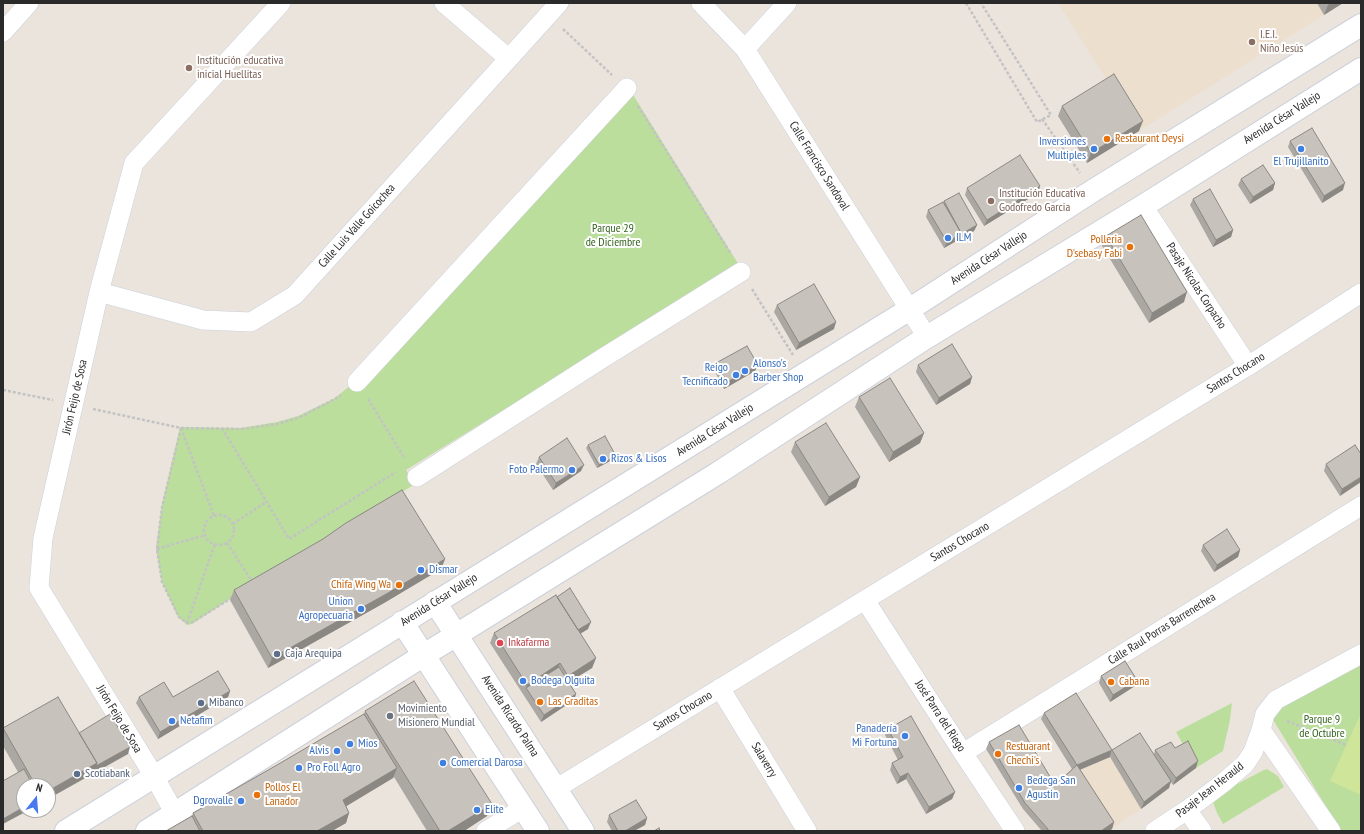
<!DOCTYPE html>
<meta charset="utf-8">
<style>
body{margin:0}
#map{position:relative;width:1364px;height:834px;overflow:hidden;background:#ebe4dd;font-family:"PT Sans Narrow",sans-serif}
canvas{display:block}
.frame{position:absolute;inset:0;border:4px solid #2a2a2a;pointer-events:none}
.north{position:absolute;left:16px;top:778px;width:40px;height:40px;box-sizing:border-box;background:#fff;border:1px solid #aaa;border-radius:50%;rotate:17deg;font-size:11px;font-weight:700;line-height:16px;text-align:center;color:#2a2a2a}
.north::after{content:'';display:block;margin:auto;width:14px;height:18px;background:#487aee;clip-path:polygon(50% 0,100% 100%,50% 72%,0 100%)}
</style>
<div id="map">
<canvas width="1364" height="834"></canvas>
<div class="frame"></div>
<div class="north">N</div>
</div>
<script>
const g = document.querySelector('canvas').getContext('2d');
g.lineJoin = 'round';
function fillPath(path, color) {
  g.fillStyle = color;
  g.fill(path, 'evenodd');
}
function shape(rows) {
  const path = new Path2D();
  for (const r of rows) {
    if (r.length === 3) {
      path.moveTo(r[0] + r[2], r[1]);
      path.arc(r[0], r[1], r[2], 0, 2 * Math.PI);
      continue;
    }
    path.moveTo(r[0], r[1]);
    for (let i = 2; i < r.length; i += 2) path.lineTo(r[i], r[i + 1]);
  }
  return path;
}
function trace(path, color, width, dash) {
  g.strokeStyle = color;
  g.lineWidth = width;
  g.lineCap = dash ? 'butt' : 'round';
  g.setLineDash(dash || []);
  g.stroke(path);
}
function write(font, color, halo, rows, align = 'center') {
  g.font = font + ' "PT Sans Narrow",sans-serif';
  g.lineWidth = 4;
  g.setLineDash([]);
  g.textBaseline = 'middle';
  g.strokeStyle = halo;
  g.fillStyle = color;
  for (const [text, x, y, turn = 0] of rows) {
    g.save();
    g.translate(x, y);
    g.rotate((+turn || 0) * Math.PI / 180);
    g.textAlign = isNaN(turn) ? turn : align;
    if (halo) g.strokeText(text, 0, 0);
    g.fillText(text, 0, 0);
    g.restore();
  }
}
const education = shape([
 [1058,3,1317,3,1324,15,1139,131],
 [1110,757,1141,809,1112,829,1074,772]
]);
const green = shape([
 [627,85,739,265,406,470,415,484,230,599,192,624,187,625,178,617,162,582,156,549,162,505,180,427,241,428,277,422,298,416,335,398,357,380],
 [1361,662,1361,831,1341,831,1272,718,1282,705],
 [1232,703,1230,720,1223,751,1196,768,1176,732],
 [1267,769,1278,776,1284,787,1223,824,1217,813,1213,802,1216,795,1264,770]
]);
const pitch = shape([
 [1361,713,1361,795,1330,781]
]);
const path = shape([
 [966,3,1037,122,1051,115,981,3],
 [563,29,612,75],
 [638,106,731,254],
 [1042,119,1080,173],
 [752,289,793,355],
 [3,390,53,400],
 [368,399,405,459],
 [93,409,181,428,241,429,277,424,298,418,335,399,341,395],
 [181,428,162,507,157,549,162,582,179,617,187,623,193,622,233,597],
 [181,428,214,516],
 [222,428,289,539,396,472],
 [219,530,15],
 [233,524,266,502],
 [227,543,252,581],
 [157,549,206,535],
 [187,623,215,544],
 [1287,721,1346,745]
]);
const street = shape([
 [444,3,508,58],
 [701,3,745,49,927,337],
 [3,32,29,3],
 [745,49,787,3],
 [1143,206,1248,366],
 [99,292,203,320,251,322,295,295,559,3],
 [357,382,627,88],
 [417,477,603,358,741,272],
 [865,600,963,753,1015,831],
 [720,688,807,831],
 [1261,730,1331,831],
 [963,753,1361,506],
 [557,788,1248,366,1361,293],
 [1187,810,1202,831],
 [175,814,154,776,39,588,43,538,99,292,134,163,281,3],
 [486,831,523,808],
 [1155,831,1187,810,1223,783,1245,764,1253,752,1261,730,1265,714,1276,700,1361,654]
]);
const secondary = shape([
 [435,602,583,831],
 [402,622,538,831],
 [66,831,910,309,1094,190,1361,25],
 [147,831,424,655,718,473,927,337,1143,206,1361,69]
]);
const wall = shape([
 [1317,3,1343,3,1324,15],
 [1062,106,1139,131,1087,163,1058,116],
 [1290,141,1343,190,1322,203,1288,147],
 [1241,179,1275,183,1273,190,1250,204,1238,185],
 [1040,186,1038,193,984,226,965,195,967,188],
 [1193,199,1233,230,1231,237,1213,247,1190,205],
 [944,201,977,225,974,231,944,248,926,217,928,210,943,203],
 [1106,236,1184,302,1149,323,1102,246],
 [777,305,834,329,796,350,774,312],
 [716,363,755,371,724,389,714,370],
 [918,365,972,377,970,384,936,405,916,372],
 [859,397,924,433,920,443,889,462,855,407],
 [795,442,860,477,856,487,825,506,791,452],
 [588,445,616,456,614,459,597,468,586,448],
 [1361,454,1340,496,1324,471,1326,464],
 [539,457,581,471,553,490,536,464],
 [1203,545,1240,550,1238,557,1214,572,1201,551],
 [445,559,441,569,384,603,268,668,230,600,234,590],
 [557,597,588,629,580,634,596,658,592,668,569,682,576,694,574,700,541,722,490,643,494,633],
 [1101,676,1135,686,1110,702,1099,683],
 [230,691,228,697,158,739,136,703,139,697,173,697],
 [365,711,487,816,464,831,427,831,394,777,393,778,346,806,349,813,346,823,332,831,166,831,192,816,193,813,277,765,364,714],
 [1044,713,1110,757,1080,770,1114,822,1112,829,1109,831,1042,831,1023,809,986,749,989,742,1055,785,1072,769,1041,719],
 [3,728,79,733,128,754,48,786,24,786,18,772,3,746],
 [888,729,955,792,952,799,926,814,906,779,897,784,890,770,892,763,898,760,885,735],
 [1175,748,1196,768,1173,785,1171,782,1169,788,1141,809,1110,757,1112,750,1154,754,1155,750],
 [609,815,647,818,645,825,634,831,612,831,607,822]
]);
const shadedWall = shape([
 [1331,3,1343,3,1324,15,1328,5],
 [1143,121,1139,131,1087,163,1091,153],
 [1275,183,1273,190,1250,204,1253,197],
 [1345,183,1343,190,1322,203,1324,196],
 [1040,186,1038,193,984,226,987,220],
 [977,225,974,231,944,248,947,242],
 [1233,230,1231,237,1213,247,1216,240],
 [1187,292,1184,302,1149,323,1152,313],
 [836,322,834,329,796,350,799,343],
 [758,365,755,371,724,389,727,382],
 [972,377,970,384,936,405,939,398],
 [924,433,920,443,889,462,893,452],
 [616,456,614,459,597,468,599,465],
 [584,465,581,471,553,490,556,483],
 [860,477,856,487,825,506,829,497],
 [1361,477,1361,482,1340,496,1342,489],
 [1240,550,1238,557,1214,572,1217,565],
 [445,559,441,569,384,603,268,668,272,658],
 [591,622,588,629,573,638,576,631],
 [596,658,592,668,564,685,568,676],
 [560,663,556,673,526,688,527,685],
 [1137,680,1135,686,1110,702,1113,695],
 [230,691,228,697,158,739,160,732],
 [576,694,574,700,541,722,544,715],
 [130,747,128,754,48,799,48,791,97,763],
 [1112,750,1110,757,1074,772,1077,765],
 [1198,761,1196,768,1173,785,1176,778],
 [397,768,393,778,340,810,343,800],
 [908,773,906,779,897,784,900,777],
 [1171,781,1169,788,1141,809,1144,802],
 [955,792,952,799,926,814,929,807],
 [492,804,487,816,464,831,448,831],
 [24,807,24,810,29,810,3,824,3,819],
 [349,813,346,823,332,831,317,831],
 [647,818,645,825,634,831,625,831],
 [1114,822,1112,829,1109,831,1101,831]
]);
const building = shape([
 [1114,74,1143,121,1091,153,1062,106,1114,74],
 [1312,128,1345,183,1324,196,1290,141,1312,128],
 [1020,155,1040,186,987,220,967,188,1020,155],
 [1263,165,1275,183,1253,197,1241,179,1263,165],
 [1210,189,1233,230,1216,240,1193,199,1210,189],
 [959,193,977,225,947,242,928,210,943,202,960,231,944,201,959,193],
 [1141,215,1187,292,1152,313,1106,236,1141,215],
 [814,284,836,322,799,343,777,305,814,284],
 [952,344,972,377,939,398,918,365,952,344],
 [747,346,758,365,727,382,716,363,747,346],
 [890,378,924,433,893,452,859,397,890,378],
 [826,423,860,477,829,497,795,442,826,423],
 [605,436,616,456,599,465,588,445,605,436],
 [567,438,584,465,556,483,539,457,567,438],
 [1355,445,1361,454,1361,477,1342,489,1326,464,1355,445],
 [402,490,445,559,388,593,272,658,234,590,323,539,346,523,402,490],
 [1227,529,1240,550,1217,565,1203,545,1227,529],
 [570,588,591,622,578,630,557,597,570,588],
 [556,595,596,658,568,676,560,663,527,685,494,633,556,595],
 [1125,661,1137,680,1113,695,1101,676,1125,661],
 [559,667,576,694,544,715,526,688,559,667],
 [218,671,230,691,160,732,139,697,164,682,173,697,218,671],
 [414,681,492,804,448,831,440,831,365,711,414,681],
 [1076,693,1112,750,1077,765,1044,713,1076,693],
 [58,697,97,763,48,791,48,786,36,786,3,728,58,697],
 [110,714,130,747,96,766,97,763,79,733,110,714],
 [364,714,397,768,343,800,349,813,317,831,203,831,193,813,277,765,364,714],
 [911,716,955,792,929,807,908,773,900,777,892,763,903,757,888,729,911,716],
 [1019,725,1055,785,1077,765,1114,822,1101,831,1049,831,1047,828,1025,803,989,742,1019,725],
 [1140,733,1171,781,1144,802,1112,750,1140,733],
 [1188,741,1198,761,1176,778,1155,750,1171,742,1175,748,1188,741],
 [24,769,33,786,24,786,24,807,3,819,3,781,24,769],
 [636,800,647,818,625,831,618,831,609,815,636,800],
 [192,816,200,831,166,831,192,816],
 [659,828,660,831,654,831,659,828]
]);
const markers = [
 [1252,42,4,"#8d6e63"],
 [189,68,4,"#8d6e63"],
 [1107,139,4,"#e8710a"],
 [1094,149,4,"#3f7fe0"],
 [1301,149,4,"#3f7fe0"],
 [991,201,4,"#8d6e63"],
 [948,238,4,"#3f7fe0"],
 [1130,247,4,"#e8710a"],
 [745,371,4,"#3f7fe0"],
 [736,375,4,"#3f7fe0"],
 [603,459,4,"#3f7fe0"],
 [572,470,4,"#3f7fe0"],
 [421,570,4,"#3f7fe0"],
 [399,585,4,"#e8710a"],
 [361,609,4,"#3f7fe0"],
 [500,643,4,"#e0444e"],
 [277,654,4,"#5c6f8a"],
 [523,681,4,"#3f7fe0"],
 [1111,682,4,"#e8710a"],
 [540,702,4,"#e8710a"],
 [201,703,4,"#5c6f8a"],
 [390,716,4,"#6b7280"],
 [172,721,4,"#3f7fe0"],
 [905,736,4,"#3f7fe0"],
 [350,744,4,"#3f7fe0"],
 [337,751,4,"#3f7fe0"],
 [998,754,4,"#e8710a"],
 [443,763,4,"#3f7fe0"],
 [299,768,4,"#3f7fe0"],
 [77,774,4,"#5c6f8a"],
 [1019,788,4,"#3f7fe0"],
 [257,795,4,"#e8710a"],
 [241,801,4,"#3f7fe0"],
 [477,810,4,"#3f7fe0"]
];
const educationNames = [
 ["I.E.I.",1260,35],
 ["Niño Jesús",1260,49],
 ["Institución educativa",197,61],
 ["inicial Huellitas",197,75],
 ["Institución Educativa",999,194],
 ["Godofredo Garcia",999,208]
];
const streetNames = [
 ["Avenida César Vallejo",1282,118,-32],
 ["Calle Francisco Sandoval",819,166,58],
 ["Calle Luis Valle Goicochea",357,226,-48],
 ["Avenida César Vallejo",989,258,-33],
 ["Pasaje Nicolas Corpacho",1196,286,57],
 ["Santos Chocano",1236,373,-32],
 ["Jirón Feijo de Sosa",75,397,-77],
 ["Avenida César Vallejo",715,430,-32],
 ["Santos Chocano",960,542,-31],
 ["Avenida César Vallejo",439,600,-32],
 ["Calle Raul Porras Barrenechea",1162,629,-32],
 ["Santos Chocano",683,711,-31],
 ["Avenida Ricardo Palma",510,716,57],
 ["José Parra del Riego",940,716,57],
 ["Jirón Feijo de Sosa",119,719,59],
 ["Salaverry",764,760,59],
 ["Pasaje Jean Herauld",1210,790,-38]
];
const foodNames = [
 ["Restaurant Deysi",1115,139],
 ["Polleria",1122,240,"right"],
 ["D'sebasy Fabi",1122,254,"right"],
 ["Chifa Wing Wa",391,585,"right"],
 ["Cabana",1119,682],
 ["Las Graditas",548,702],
 ["Restuarant",1006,747],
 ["Chechi's",1006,761],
 ["Pollos El",265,788],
 ["Lanador",265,802]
];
const shopNames = [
 ["Inversiones",1086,142,"right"],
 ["Multiples",1086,156,"right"],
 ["El Trujillanito",1301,162,"center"],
 ["ILM",956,238],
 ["Alonso's",753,364],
 ["Barber Shop",753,378],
 ["Reigo",728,368,"right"],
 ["Tecnificado",728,382,"right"],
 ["Rizos & Lisos",611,459],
 ["Foto Palermo",564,470,"right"],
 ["Dismar",429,570],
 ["Union",353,602,"right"],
 ["Agropecuaria",353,616,"right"],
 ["Bodega Olguita",531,681],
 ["Netafim",180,721],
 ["Panadería",897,729,"right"],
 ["Mi Fortuna",897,743,"right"],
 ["Mios",358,744],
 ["Alvis",329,751,"right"],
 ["Comercial Darosa",451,763],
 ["Pro Foll Agro",307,768],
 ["Bedega San",1027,781],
 ["Agustin",1027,795],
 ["Dgrovalle",233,801,"right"],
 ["Elite",485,810]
];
const parkNames = [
 ["Parque 29",613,229],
 ["de Diciembre",613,243],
 ["Parque 9",1322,720],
 ["de Octubre",1322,734]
];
const healthNames = [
 ["Inkafarma",508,643]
];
const serviceNames = [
 ["Caja Arequipa",285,654],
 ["Mibanco",209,703],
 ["Scotiabank",85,774]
];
const worshipNames = [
 ["Movimiento",398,709],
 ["Misionero Mundial",398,723]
];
fillPath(education, '#ecdfce');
fillPath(green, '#bbde9d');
fillPath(pitch, '#cee59a');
trace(street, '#ccd0db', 20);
trace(secondary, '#ccd0db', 24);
trace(path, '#c3c3c3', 2.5, [3, 2]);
trace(street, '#fff', 19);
trace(secondary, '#fff', 22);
fillPath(wall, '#aba7a2');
fillPath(shadedWall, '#8b8884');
fillPath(building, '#c7c2bc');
trace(building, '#8b8884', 1);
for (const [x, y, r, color] of markers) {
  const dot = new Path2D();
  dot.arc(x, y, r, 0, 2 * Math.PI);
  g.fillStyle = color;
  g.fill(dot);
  trace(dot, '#fff', 1.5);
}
write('12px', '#785e54', '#fff', educationNames, 'left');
write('12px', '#2a2a2a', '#fff', streetNames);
write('12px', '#c56008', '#fff', foodNames, 'left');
write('12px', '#366cbe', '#fff', shopNames, 'left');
write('12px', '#35631f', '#fff', parkNames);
write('12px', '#be3a42', '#fff', healthNames, 'left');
write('12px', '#4e5e75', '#fff', serviceNames, 'left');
write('12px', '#5b616d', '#fff', worshipNames, 'left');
</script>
